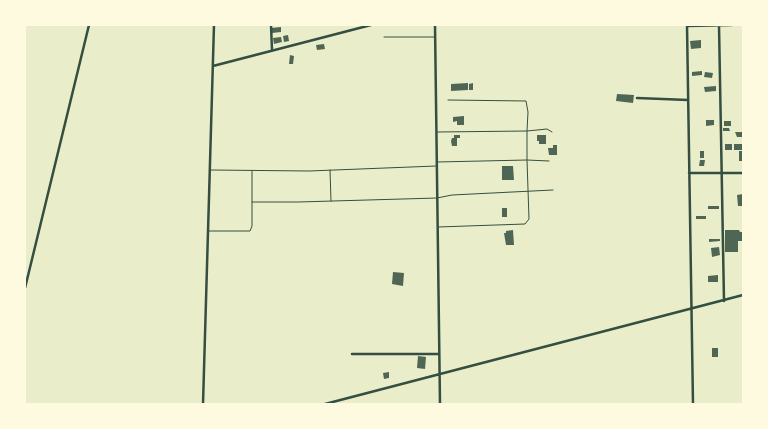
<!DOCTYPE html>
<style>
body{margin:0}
#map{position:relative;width:768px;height:429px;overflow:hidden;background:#e9edc9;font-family:"Noto Sans",sans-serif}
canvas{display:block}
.frame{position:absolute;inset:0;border:26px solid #fefae0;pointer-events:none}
</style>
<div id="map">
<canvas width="768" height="429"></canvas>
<div class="frame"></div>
</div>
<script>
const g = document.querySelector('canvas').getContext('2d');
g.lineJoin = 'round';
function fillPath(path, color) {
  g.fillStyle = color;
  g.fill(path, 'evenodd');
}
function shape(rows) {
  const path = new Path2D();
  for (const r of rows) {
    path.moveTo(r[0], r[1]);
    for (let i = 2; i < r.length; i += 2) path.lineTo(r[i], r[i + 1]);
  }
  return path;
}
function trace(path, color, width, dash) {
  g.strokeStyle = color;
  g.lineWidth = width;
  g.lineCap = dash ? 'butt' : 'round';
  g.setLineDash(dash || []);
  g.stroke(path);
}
const building = shape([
 [281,27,281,32,272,33,271,28],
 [288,35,289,41,284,42,283,36],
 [281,37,282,42,274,44,273,38],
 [701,40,701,48,691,49,690,41],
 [324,44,325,49,317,50,316,45],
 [290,55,294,56,293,64,289,64],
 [702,71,702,75,692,76,692,72],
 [705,72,713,73,712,78,704,77],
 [468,83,468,90,451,91,451,84],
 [473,83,473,90,469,90,469,84],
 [716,86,716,91,705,92,704,87],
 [617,94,634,95,633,103,616,101],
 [464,116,464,125,457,125,457,121,453,122,453,117],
 [706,120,714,120,714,125,706,126],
 [724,121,731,121,731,126,724,126],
 [723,128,729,128,730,131,723,131],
 [735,132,743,132,743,137,737,137],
 [454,135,460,135,460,138,457,138,457,146,452,146,451,141,452,138,454,138],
 [537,135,546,135,546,144,539,144,539,141,537,141],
 [725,144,732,144,732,150,725,150],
 [734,144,743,144,743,150,734,150],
 [553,145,557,145,557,155,549,155,548,148,553,148],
 [700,151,704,151,704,158,700,158],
 [739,151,743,151,743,161,739,161],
 [700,160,705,160,704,166,699,166],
 [502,166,513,166,514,180,502,180],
 [743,194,743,206,738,206,737,195],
 [708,206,719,206,719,209,708,209],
 [502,208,507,208,507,217,502,217],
 [696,216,706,216,706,219,696,219],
 [513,230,514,245,506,245,504,233,506,233,506,231],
 [725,230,739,230,740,232,743,232,743,241,738,241,738,252,725,252],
 [709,239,720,239,720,241,709,242],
 [719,247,720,255,712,257,711,248],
 [393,272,404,273,403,286,392,284],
 [718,275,718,282,708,282,708,276],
 [712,348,718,348,718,357,712,357],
 [418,356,426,357,425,369,417,368],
 [389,372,389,378,384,379,383,373]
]);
const service = shape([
 [384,37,434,37],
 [448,100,526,101,528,112,527,131,547,129,552,132],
 [437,132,527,131,527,160,549,161],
 [437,162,527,160,529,219,525,224,438,227],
 [210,170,309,171,436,166],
 [330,170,331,201],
 [252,202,298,202,437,198,452,195,553,190],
 [208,231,250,231,252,226,252,171]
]);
const minor = shape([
 [271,25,272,50],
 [435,25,440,404],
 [687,25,693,404],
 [719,25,724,301],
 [687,26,732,25],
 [213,66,371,25],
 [637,98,688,100],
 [689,173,743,173],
 [25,288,89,25],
 [352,354,439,354],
 [203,404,214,25],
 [325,404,743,295]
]);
fillPath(building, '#4f6655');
trace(service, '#344e41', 1);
trace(minor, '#344e41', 2.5);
</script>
